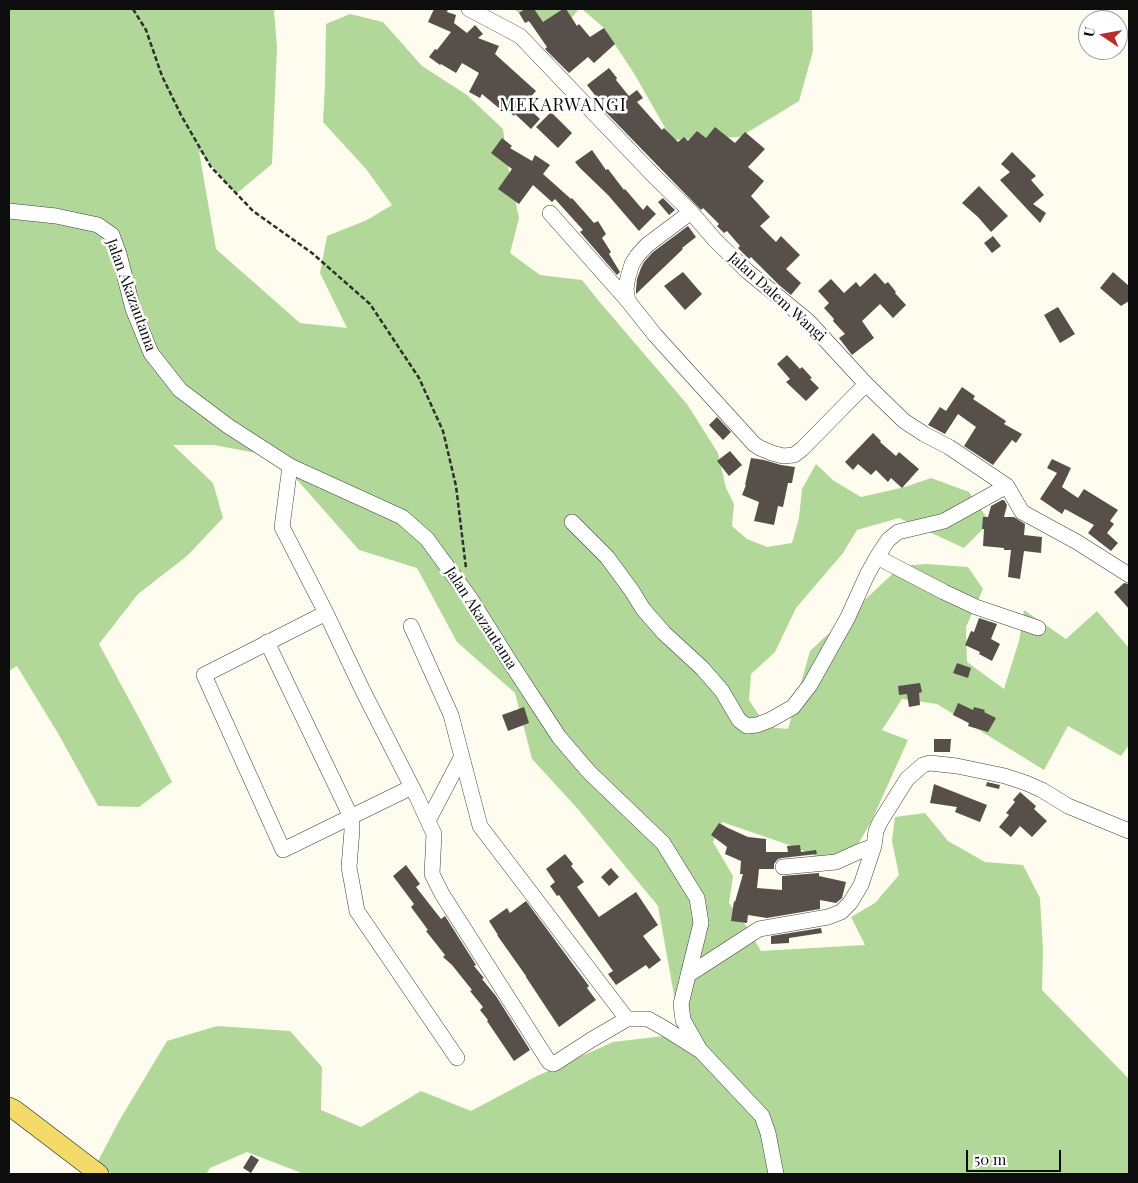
<!DOCTYPE html>
<style>
body{margin:0}
#map{position:relative;width:1138px;height:1183px;overflow:hidden;background:#fefcee;font-family:"Playfair Display",serif}
canvas{display:block}
.frame{position:absolute;inset:0;border:10px solid #0d0d0d;pointer-events:none}
.north{position:absolute;left:1078px;top:10px;width:50px;height:50px;box-sizing:border-box;background:#fff;border:1px solid #9e9e9e;border-radius:50%;rotate:282deg;font-size:14px;font-weight:700;line-height:20px;text-align:center;color:#0d0d0d}
.north::after{content:'';display:block;margin:auto;width:18px;height:22px;background:#b92c2a;clip-path:polygon(50% 0,100% 100%,50% 72%,0 100%)}
.scale{position:absolute;left:966px;top:1150px;width:95px;height:22px;box-sizing:border-box;border:2px solid #0d0d0d;border-top:0;padding-left:6px;font-size:15px;line-height:18px;white-space:nowrap;color:#0d0d0d;-webkit-text-stroke:4px #fff;paint-order:stroke}
</style>
<div id="map">
<canvas width="1138" height="1183"></canvas>
<div class="frame"></div>
<div class="north">U</div>
<div class="scale">50 m</div>
</div>
<script>
const g = document.querySelector('canvas').getContext('2d');
g.lineJoin = 'round';
function fillPath(path, color) {
  g.fillStyle = color;
  g.fill(path, 'evenodd');
}
function shape(rows) {
  const path = new Path2D();
  for (const r of rows) {
    path.moveTo(r[0], r[1]);
    for (let i = 2; i < r.length; i += 2) path.lineTo(r[i], r[i + 1]);
  }
  return path;
}
function trace(path, color, width, dash) {
  g.strokeStyle = color;
  g.lineWidth = width;
  g.lineCap = dash ? 'butt' : 'round';
  g.setLineDash(dash || []);
  g.stroke(path);
}
function write(font, color, halo, rows, align = 'center') {
  g.font = font + ' "Playfair Display",serif';
  g.lineWidth = 5;
  g.setLineDash([]);
  g.textBaseline = 'middle';
  g.strokeStyle = halo;
  g.fillStyle = color;
  for (const [text, x, y, turn = 0] of rows) {
    g.save();
    g.translate(x, y);
    g.rotate((+turn || 0) * Math.PI / 180);
    g.textAlign = isNaN(turn) ? turn : align;
    if (halo) g.strokeText(text, 0, 0);
    g.fillText(text, 0, 0);
    g.restore();
  }
}
const forest = shape([
 [9,9,275,9,274,12,277,47,272,164,236,194,199,151,216,249,300,323,347,328,320,273,327,236,367,220,392,205,366,169,323,122,325,85,326,24,350,14,383,22,422,66,467,95,503,129,507,161,519,218,510,253,540,275,582,280,598,300,687,404,718,453,726,488,734,504,732,526,747,539,767,547,792,543,799,518,802,489,816,464,834,481,861,497,905,487,931,478,969,492,990,522,964,548,899,518,857,530,843,553,796,608,775,652,751,674,749,700,767,727,788,729,810,651,901,566,926,564,968,567,983,589,966,627,967,662,1004,689,1019,641,1024,610,1066,639,1097,611,1129,648,1129,745,1121,756,1068,726,1044,770,937,704,902,699,882,730,908,740,872,820,852,855,822,859,795,847,722,822,713,842,733,876,729,903,746,926,761,951,865,945,851,917,875,903,899,875,892,841,895,817,925,813,948,841,985,862,1023,865,1040,898,1043,951,1042,990,1129,1079,1129,1174,303,1174,299,1172,247,1152,210,1168,206,1174,113,1174,96,1165,119,1121,167,1041,217,1026,290,1031,322,1067,321,1110,361,1127,421,1091,471,1111,537,1076,613,1042,681,1034,658,906,577,808,532,759,515,693,457,642,417,568,359,550,277,457,214,445,173,445,213,483,223,518,187,556,138,594,99,644,145,729,172,782,139,807,98,806,59,735,17,666,9,671],
 [514,9,579,9,558,34,539,30],
 [582,9,812,9,813,51,799,101,740,137,672,140,635,75,604,28]
]);
const building = shape([
 [434,9,448,9,447,12,456,15,454,23,467,33,475,25,483,34,478,38,499,46,495,54,536,91,524,104,540,119,531,129,515,114,514,116,503,105,500,109,482,94,480,98,469,92,479,73,462,63,456,73,441,64,440,65,429,57,435,49,437,50,451,32,428,22],
 [525,9,534,9,543,22,563,9,566,9,577,26,579,24,590,37,604,28,615,44,594,63,588,57,569,73,545,49,547,47,529,21,525,23,519,13],
 [609,68,617,78,616,80,629,96,637,90,643,98,637,102,662,130,664,128,678,142,684,137,688,141,697,131,706,138,715,127,735,143,745,132,765,149,748,167,764,181,751,196,770,217,760,226,776,242,781,236,800,255,786,269,801,283,791,295,779,285,751,257,749,259,738,248,740,246,727,231,724,233,717,226,719,224,703,208,701,210,661,169,595,101,598,99,587,85],
 [551,112,572,133,558,148,536,127],
 [502,138,512,146,510,148,532,161,535,155,550,165,543,174,571,199,572,198,594,223,598,221,606,234,602,238,611,252,609,254,620,272,617,275,580,232,583,230,555,199,552,202,533,185,519,204,498,189,512,169,491,153],
 [592,150,606,170,608,169,624,190,625,189,643,210,647,205,656,214,639,231,608,195,580,168,575,162],
 [1012,152,1036,176,1031,180,1044,195,1033,204,1046,213,1040,223,1000,180,1010,172,1001,164],
 [979,186,1008,216,991,232,978,217,962,203],
 [663,198,675,210,669,215,658,202],
 [688,226,696,237,682,248,683,249,636,294,636,289,637,279,641,268,644,262,653,252],
 [993,236,1001,246,992,253,984,243],
 [683,272,702,294,685,310,664,286],
 [1113,272,1129,286,1129,301,1121,306,1100,288],
 [875,273,885,284,888,282,896,292,895,293,906,305,893,318,880,304,862,321,874,338,852,355,839,338,845,334,833,321,834,319,824,308,829,303,818,291,831,279,844,293,856,282,860,287],
 [1058,307,1075,334,1060,343,1044,315],
 [787,355,800,369,802,367,812,378,810,379,819,388,806,401,786,382,790,379,777,364],
 [962,387,975,396,973,399,1006,421,1004,424,1022,434,1016,443,1012,440,993,465,964,446,976,427,958,414,945,434,928,425,940,407,946,411],
 [717,417,731,432,723,440,709,425],
 [873,433,881,441,880,442,896,456,899,452,919,469,902,488,891,478,888,482,876,470,871,475,858,464,853,470,845,462],
 [730,451,742,465,729,476,717,461],
 [751,458,764,460,781,465,795,467,792,483,788,483,783,507,778,506,774,525,754,521,759,502,742,495,746,485,745,485],
 [1052,459,1071,468,1062,487,1078,498,1084,489,1118,510,1110,521,1114,524,1107,533,1118,543,1111,551,1088,533,1094,525,1065,509,1062,514,1040,499,1057,473,1047,468],
 [1002,500,1004,500,1007,505,1004,517,1014,517,1025,524,1024,535,1042,537,1041,553,1024,551,1020,579,1008,577,1011,550,1004,550,1004,548,983,546,984,529,982,529,983,517,988,517,991,506],
 [1124,583,1129,584,1129,609,1114,592],
 [979,618,997,624,991,639,1000,644,992,661,979,654,980,652,965,645,971,631,974,632],
 [957,663,971,668,968,678,953,673],
 [920,683,922,692,919,693,920,705,909,707,907,694,899,695,898,686],
 [958,703,973,710,974,707,985,710,984,712,996,718,988,732,968,726,969,723,953,715],
 [524,707,529,723,508,731,502,715],
 [934,739,951,739,950,752,934,752],
 [987,782,1000,785,999,789,986,786],
 [934,784,987,805,980,822,955,812,957,807,930,803],
 [1020,792,1036,806,1034,809,1047,821,1032,837,1020,826,1011,837,999,827,1009,815,1006,813,1015,802,1013,800],
 [719,823,728,828,748,837,766,839,766,852,788,852,787,846,800,845,801,852,816,850,817,854,782,858,778,859,774,864,774,869,759,869,757,888,782,890,782,876,819,873,819,876,846,882,842,898,836,903,820,900,820,909,767,918,748,915,747,923,731,921,734,901,735,902,743,874,740,874,741,861,725,854,727,847,711,835],
 [565,854,573,864,571,866,584,882,577,887,599,917,636,892,658,925,643,936,661,960,649,969,646,965,616,985,608,974,613,971,559,895,557,896,550,886,555,882,546,869],
 [406,865,420,884,416,887,441,919,445,916,476,965,474,966,484,978,482,979,496,996,530,1050,514,1061,487,1021,488,1020,480,1010,483,1007,470,991,472,990,452,965,443,957,445,955,426,931,428,930,411,907,414,904,393,876],
 [611,868,619,877,609,886,601,877],
 [526,901,589,986,587,988,596,1000,559,1027,526,977,526,976,497,935,498,935,489,921,507,908,510,913],
 [821,928,822,933,789,938,789,943,771,944,771,936],
 [251,1155,259,1160,251,1173,243,1168]
]);
const path = shape([
 [133,9,146,30,162,76,181,115,211,167,253,211,312,253,370,304,419,378,443,431,456,486,466,568]
]);
const minor = shape([
 [469,9,520,36,654,176,691,212,715,240,747,271,808,321,866,384,904,421,924,434,949,447,1007,486,1022,512,1077,542,1129,575],
 [9,211,56,216,98,225,112,235,119,254,133,309,151,353,180,390,228,426,290,466,402,517,427,539,470,598,510,662,559,737,589,772,663,843,697,898,701,923,681,1004,683,1020,700,1050,762,1116,768,1133,776,1174],
 [691,212,647,245,637,256,632,264,628,277,626,289,628,301,655,335,754,444,760,448,772,453,783,456,794,455,802,449,866,384],
 [550,213,628,301],
 [290,466,282,527,326,613,363,691,417,797,434,834,432,874,442,894,549,1062,553,1064,557,1062,591,1040,627,1019,648,1019,664,1028,699,1050],
 [572,522,607,557,632,591,643,609,664,633,702,668,722,691,739,720,747,726,757,725,770,720,793,707,810,685,848,617,867,575,877,557,888,540,898,532,944,521,1007,486],
 [877,557,944,592,976,607,1038,628],
 [326,613,204,675,283,850,412,787],
 [411,626,451,715,480,826,627,1019],
 [267,642,351,817,352,830,349,867,357,911,457,1058],
 [428,821,462,756],
 [783,867,836,862,858,852,874,846],
 [688,975,759,929,828,917,841,912,850,903,861,885,874,846,876,831,880,822,907,779,923,765,930,763,957,766,1005,776,1026,783,1042,790,1068,806,1129,831]
]);
const major = shape([
 [9,1107,15,1110,99,1174]
]);
const streetNames = [
 ["Jalan Akazautama",131,295,70],
 ["Jalan Dalem Wangi",777,297,42],
 ["Jalan Akazautama",481,618,57]
];
const quarterNames = [
 ["MEKARWANGI",563,105]
];
fillPath(forest, '#b1d899');
fillPath(building, '#564f4a');
trace(minor, '#404040', 16);
trace(major, '#1e1e1e', 20);
trace(path, '#2f2f2f', 2.5, [5, 2.5]);
trace(minor, '#fff', 15);
trace(major, '#f4db69', 19);
write('15px', '#0d0d0d', '#fff', streetNames);
g.letterSpacing = '1px';
write('18px', '#0d0d0d', '#fff', quarterNames);
g.letterSpacing = '0px';
</script>
